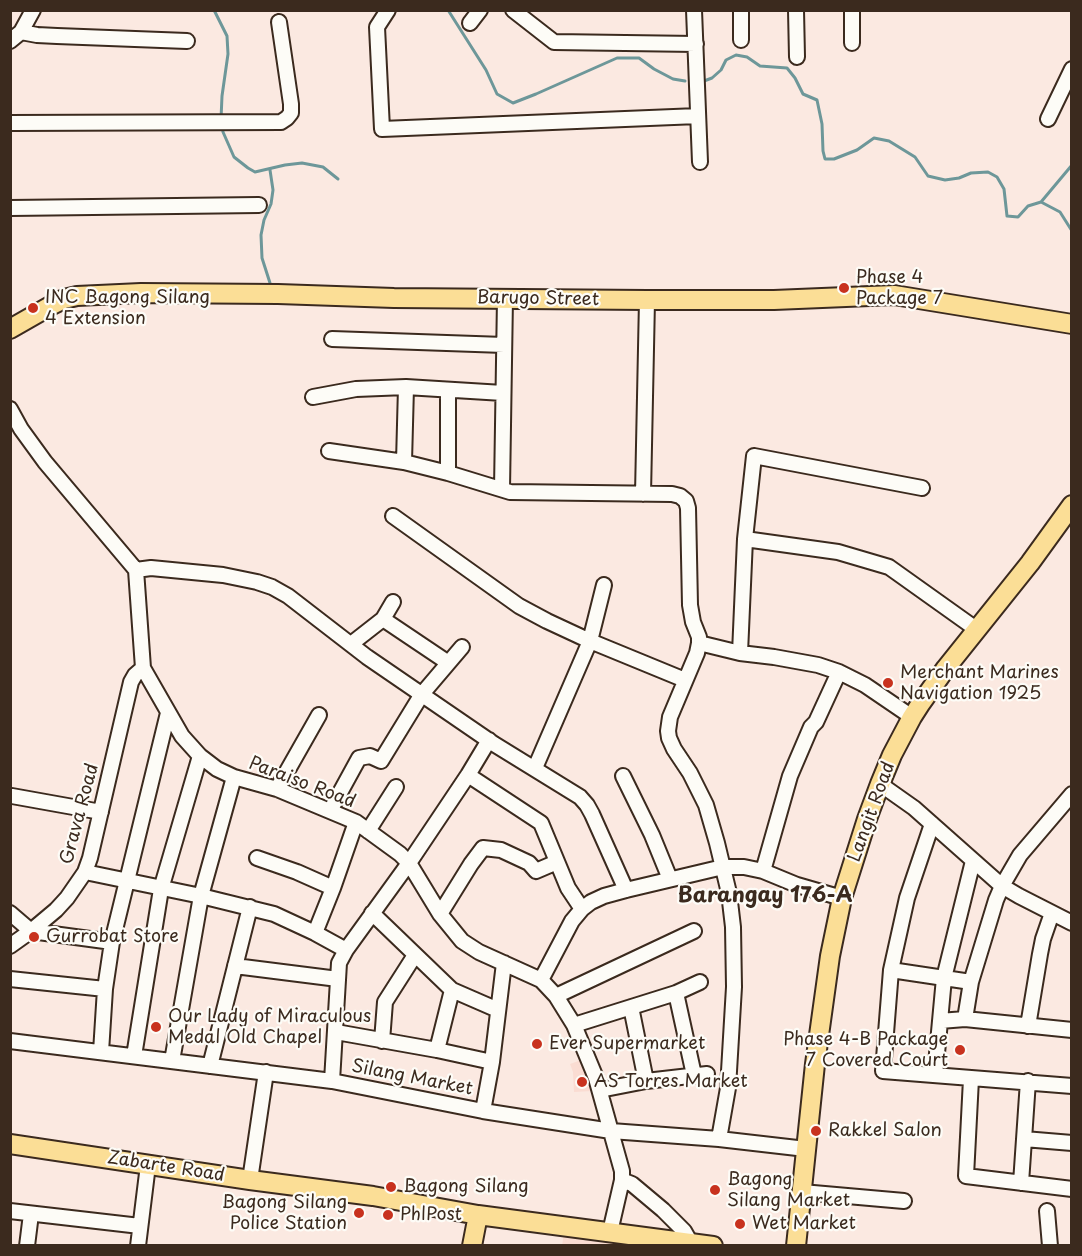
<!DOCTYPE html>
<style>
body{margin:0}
#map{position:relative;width:1082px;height:1256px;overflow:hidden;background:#fbe9e1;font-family:"Playpen Sans",sans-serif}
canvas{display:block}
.frame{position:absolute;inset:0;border:12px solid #3b2a1e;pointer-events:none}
</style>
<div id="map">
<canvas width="1082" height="1256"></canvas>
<div class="frame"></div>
</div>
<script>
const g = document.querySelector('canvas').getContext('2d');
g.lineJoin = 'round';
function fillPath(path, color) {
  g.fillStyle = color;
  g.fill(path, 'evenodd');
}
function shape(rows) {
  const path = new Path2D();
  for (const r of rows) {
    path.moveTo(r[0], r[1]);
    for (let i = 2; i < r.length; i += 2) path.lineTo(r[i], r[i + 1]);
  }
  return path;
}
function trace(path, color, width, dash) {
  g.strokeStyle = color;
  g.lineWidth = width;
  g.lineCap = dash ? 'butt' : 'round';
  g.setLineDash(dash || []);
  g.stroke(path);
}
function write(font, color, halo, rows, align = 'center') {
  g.font = font + ' "Playpen Sans",sans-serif';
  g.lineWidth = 4.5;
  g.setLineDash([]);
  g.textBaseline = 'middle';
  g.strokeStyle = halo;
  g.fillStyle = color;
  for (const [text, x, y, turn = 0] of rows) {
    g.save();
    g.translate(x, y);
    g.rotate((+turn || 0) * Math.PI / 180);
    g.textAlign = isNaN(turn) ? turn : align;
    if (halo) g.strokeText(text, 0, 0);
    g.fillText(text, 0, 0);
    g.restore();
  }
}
const built = shape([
 [584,1059,588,1072,592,1091,574,1092,573,1072,570,1064],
 [564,1232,658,1246,562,1246]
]);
const stream = shape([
 [214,10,227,36,228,54,222,96,221,119],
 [448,10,486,70,497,94,513,103,536,94,617,58,639,58,654,69,673,79,685,81],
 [704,81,712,78,721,70,726,60,736,55,747,57,760,66,787,68,795,78,803,94,817,100,822,124,823,151,825,159,834,159,857,150,874,138,889,141,915,157,928,176,945,180,959,178,971,173,988,172,997,177,1004,189,1007,216,1018,217,1028,206,1041,202,1072,165],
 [222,126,223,132,234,157,248,168,255,172,285,165,302,163,323,167,338,179],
 [270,170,273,190,271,204,264,220,261,235,262,258,270,283],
 [1041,202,1060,212,1072,231]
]);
const minor = shape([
 [388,10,377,27,382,129,698,116],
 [513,10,554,42,696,44],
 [694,10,700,162],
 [741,10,741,40],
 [796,10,797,57],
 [852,10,852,43],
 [470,23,480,10],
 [21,32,37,35,57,36,187,41],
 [10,41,21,32,33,10],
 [1048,119,1072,69],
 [10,123,281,122,287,118,291,113,291,104,279,22],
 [10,208,259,205],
 [332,339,504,345],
 [448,390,448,473],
 [313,397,356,389,406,387,503,393],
 [10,409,21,429,45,462,136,570,143,668,182,736,200,756,217,769,234,777,277,789,356,822,400,854,409,863,440,914,462,941,479,952,541,980,556,996,574,1025,596,1078,622,1171,622,1180,610,1232],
 [329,451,404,462,448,473,510,492,672,494,680,496,686,501,688,508,690,605,693,622,699,637,699,643,697,653,670,717,668,731,669,738,674,749,690,773,706,805,717,843,729,893,733,927,734,987,728,1088,719,1139],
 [404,462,406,387],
 [502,489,505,298],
 [643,494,647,300],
 [393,516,519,606,547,621,590,641,685,680],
 [745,539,838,552,889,567,976,629],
 [136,570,151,568,223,575,257,582,272,587,288,596,367,657,494,744,580,797,587,805,592,814,626,890],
 [383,619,447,662],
 [699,643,740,653,774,657,818,665,839,672,865,685,912,717],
 [351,644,383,619,393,602],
 [740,653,745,539,754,456,922,488],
 [535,768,590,641,604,585],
 [468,775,541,823,568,888,582,909],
 [623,776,652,835,670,879],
 [880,784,914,808,1002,886,1019,896,1072,923],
 [277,789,319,715],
 [12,796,101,812],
 [330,811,359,758,370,756,381,761,422,694,462,647],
 [932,824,907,898,891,970,883,1071,1072,1086],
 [368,831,396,787],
 [257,858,297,872,333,888],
 [763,871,790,776,811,727,816,722,839,672],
 [85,872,201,896,274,914,315,933,346,950],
 [10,913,31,931,112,942],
 [372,913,452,990,498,1010],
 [440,914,471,864,483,848,501,850,529,863,536,871,557,862],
 [315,933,333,888,356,822],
 [10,946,31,931,56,910,67,898,85,872,90,858,131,682,135,675,143,668],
 [235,966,338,979],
 [891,970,971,982],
 [10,979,105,989],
 [541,980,572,921,582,909,591,902,604,896,626,890,723,867,744,867,763,871,797,885,842,898],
 [676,993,694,1075],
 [556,996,694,931],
 [631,1007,646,1081],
 [965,1019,971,982,996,900,1002,886,1020,855,1072,794],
 [940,1021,965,1019,1072,1030],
 [574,1025,676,993,700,982],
 [1028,1026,1040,954,1043,939,1052,913],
 [336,1032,437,1050,492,1062],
 [10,1041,332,1081,483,1111,611,1131,719,1139,806,1149],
 [382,1041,385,1002,415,955],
 [437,1050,452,990],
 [101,1052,105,989,112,942,168,713],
 [134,1056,161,889,200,756],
 [172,1061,201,896,234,777],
 [210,1066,250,907],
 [935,1075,944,978,973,861],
 [971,1079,966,1176,1072,1189],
 [332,1081,339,963,346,950,409,863,468,775,489,740],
 [600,1090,646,1081,707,1074],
 [483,1111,492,1062,504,963],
 [1024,1139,1072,1143],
 [250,1180,266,1072],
 [622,1180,632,1184,663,1210,684,1231,688,1238,688,1242],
 [1021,1183,1028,1081],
 [802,1192,904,1201],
 [10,1211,140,1226],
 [1047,1211,1050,1246],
 [27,1246,31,1214],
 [138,1246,148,1165]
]);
const major = shape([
 [10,329,52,305,64,299,77,296,141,293,278,294,394,298,647,300,774,300,894,295,1072,324],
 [10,1144,250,1180,373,1196,478,1215,713,1246],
 [472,1246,478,1215],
 [796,1246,815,1064,830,956,842,898,867,819,880,784,892,755,912,717,921,703,946,668,1030,563,1072,505]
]);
const markers = [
 [844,288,6,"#c8321e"],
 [33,308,6,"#c8321e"],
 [888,683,6,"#c8321e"],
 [34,937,6,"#c8321e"],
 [156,1027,6,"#c8321e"],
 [537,1044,6,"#c8321e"],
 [960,1050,6,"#c8321e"],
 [582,1082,6,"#c8321e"],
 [816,1131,6,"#c8321e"],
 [391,1187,6,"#c8321e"],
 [715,1190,6,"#c8321e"],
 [359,1213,6,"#c8321e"],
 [388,1215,6,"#c8321e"],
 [740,1224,6,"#c8321e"]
];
const poiNames = [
 ["Phase 4",856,278],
 ["Package 7",856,299],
 ["INC Bagong Silang",45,298],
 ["4 Extension",45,319],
 ["Merchant Marines",900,673],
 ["Navigation 1925",900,694],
 ["Gurrobat Store",46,937],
 ["Our Lady of Miraculous",168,1017],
 ["Medal Old Chapel",168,1038],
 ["Phase 4-B Package",948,1040,"right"],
 ["7 Covered Court",948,1061,"right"],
 ["Ever Supermarket",549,1044],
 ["AS Torres Market",594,1082],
 ["Rakkel Salon",828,1131],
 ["Bagong",727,1180],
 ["Silang Market",727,1201],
 ["Bagong Silang",403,1187],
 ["Bagong Silang",347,1203,"right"],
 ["Police Station",347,1224,"right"],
 ["PhlPost",400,1215],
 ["Wet Market",752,1224]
];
const streetNames = [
 ["Barugo Street",538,299,1],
 ["Paraiso Road",302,783,21],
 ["Langit Road",872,812,-70],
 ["Grava Road",80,814,-75],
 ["Silang Market",412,1078,11],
 ["Zabarte Road",166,1167,9]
];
const quarterNames = [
 ["Barangay 176-A",765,896]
];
fillPath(built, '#fadcd2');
trace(stream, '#6d9799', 3);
trace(minor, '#3b2a1e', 18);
trace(major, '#3b2a1e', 22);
trace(minor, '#fdfcf7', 14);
trace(major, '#fbde96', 18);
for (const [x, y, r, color] of markers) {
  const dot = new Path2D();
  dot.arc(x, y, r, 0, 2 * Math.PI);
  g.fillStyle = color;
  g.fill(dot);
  trace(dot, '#fdfcf7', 2);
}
write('18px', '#3b2a1e', '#fdfcf7', poiNames, 'left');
write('18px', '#3b2a1e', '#fdfcf7', streetNames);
write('bold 21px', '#3b2a1e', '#fdfcf7', quarterNames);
</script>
